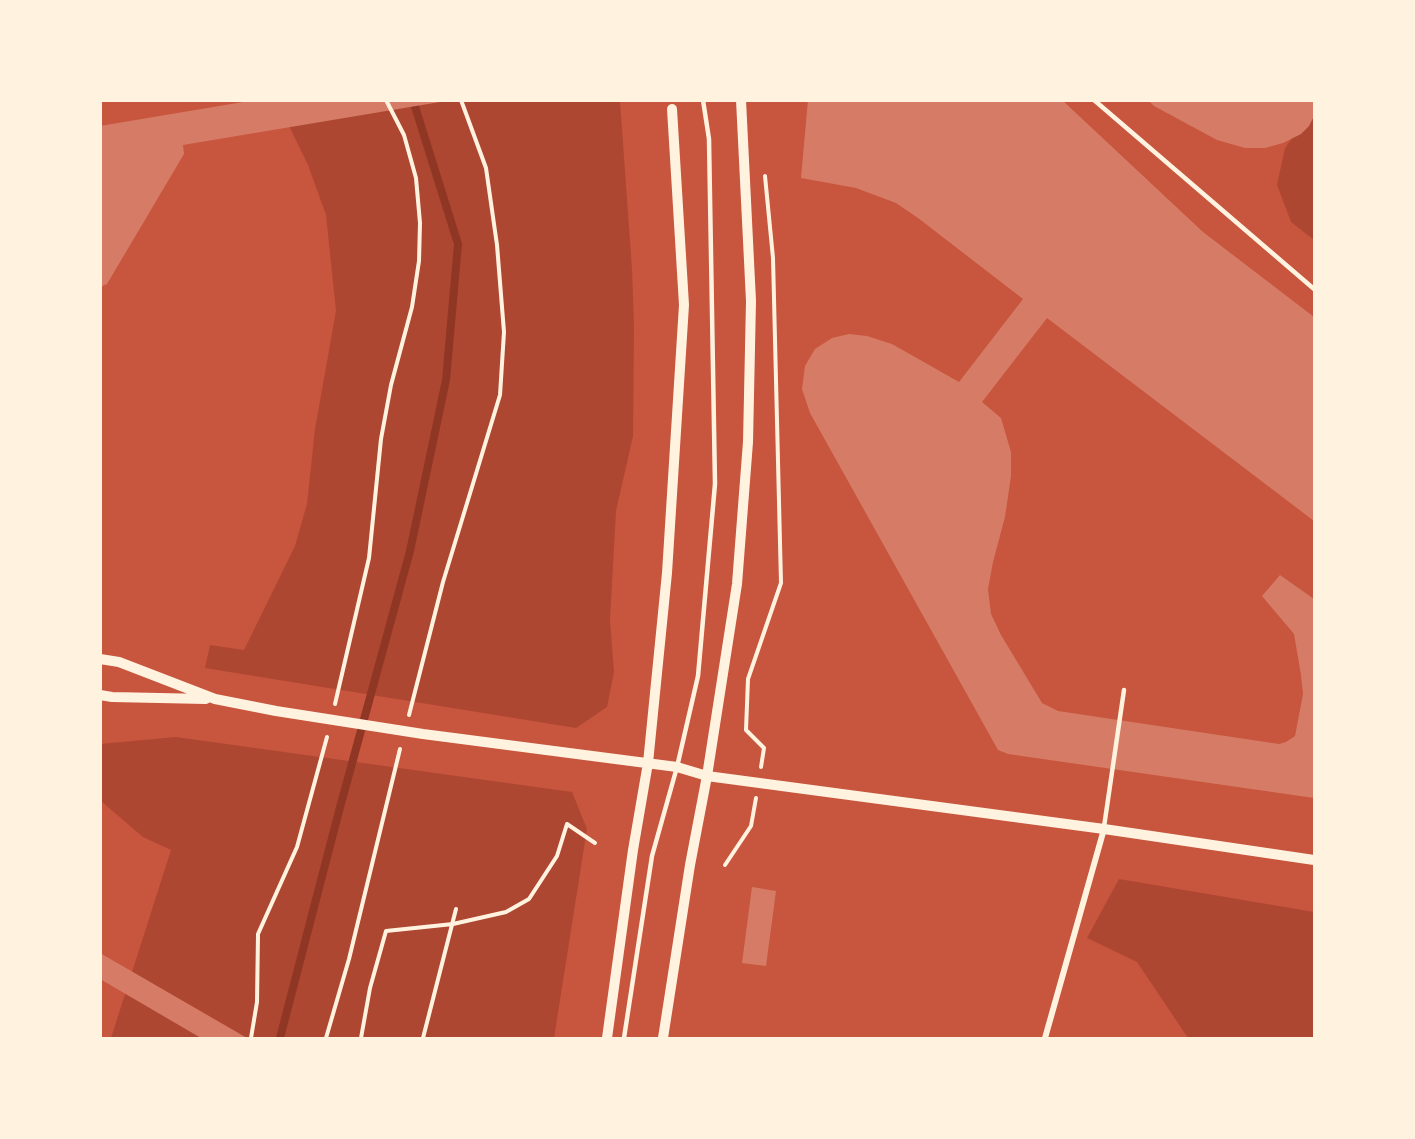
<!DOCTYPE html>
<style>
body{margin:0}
#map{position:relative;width:1415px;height:1139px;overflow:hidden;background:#c8553d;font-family:Roboto,sans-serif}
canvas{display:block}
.frame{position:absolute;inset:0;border:102px solid #fff3e0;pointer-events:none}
</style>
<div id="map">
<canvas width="1415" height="1139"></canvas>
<div class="frame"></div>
</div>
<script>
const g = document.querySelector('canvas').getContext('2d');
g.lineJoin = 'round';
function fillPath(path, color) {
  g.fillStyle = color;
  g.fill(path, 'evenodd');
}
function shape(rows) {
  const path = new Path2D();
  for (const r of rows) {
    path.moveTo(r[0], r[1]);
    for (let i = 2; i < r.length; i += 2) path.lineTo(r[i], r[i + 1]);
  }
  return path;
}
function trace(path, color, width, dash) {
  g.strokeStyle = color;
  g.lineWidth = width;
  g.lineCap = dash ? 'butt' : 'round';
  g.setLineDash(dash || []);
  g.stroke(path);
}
const green = shape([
 [268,101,620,101,632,269,634,327,633,436,616,511,610,620,614,672,607,707,576,728,205,668,210,645,244,650,295,546,307,504,315,429,336,311,326,215,308,165,290,128],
 [1314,108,1314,240,1291,222,1277,185,1285,148],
 [176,737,572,792,587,829,554,1038,111,1038,171,850,143,837,101,801,100,744],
 [1119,879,1314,912,1314,1038,1188,1038,1137,962,1087,938]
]);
const stream = shape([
 [280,1038,339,811,410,551,446,380,458,244,413,100]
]);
const building = shape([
 [255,100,440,100,440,102,183,145,184,154,107,284,100,287,100,126],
 [808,100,1062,100,1203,232,1314,317,1314,521,1047,318,982,402,1001,418,1011,452,1011,476,1005,517,993,562,988,589,991,614,1001,635,1042,703,1058,711,1279,744,1286,742,1295,736,1303,694,1301,675,1294,634,1262,596,1280,575,1314,599,1314,798,1008,754,998,750,810,413,802,389,805,366,815,349,832,338,849,334,867,336,892,344,959,382,1023,299,918,218,896,203,856,188,801,178],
 [1148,100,1314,100,1314,116,1309,126,1301,134,1283,143,1265,148,1245,148,1217,140,1154,106],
 [752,887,776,891,766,966,742,963],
 [100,953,247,1038,201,1038,100,979]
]);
const path = shape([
 [335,704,369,558,381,439,391,385,412,307,419,261,420,223,416,178,404,135,386,100],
 [409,715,443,582,500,395,504,332,497,245,486,168,461,100],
 [761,767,764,748,746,730,748,679,781,583,773,258,765,176],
 [725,865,751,826,756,798],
 [251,1038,257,1002,258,934,297,847,327,737],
 [326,1038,349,959,400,749],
 [361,1038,370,988,386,931,453,924,506,912,529,899,557,856,567,824,595,843],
 [423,1038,456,909]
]);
const service = shape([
 [1094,100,1314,289],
 [1104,827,1124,690],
 [624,1038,652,856,677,767,698,676,715,484,709,139,703,100]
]);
const minor = shape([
 [1045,1038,1104,829]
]);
const tertiary = shape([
 [100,659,119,662,215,699,276,711,423,734,677,767,707,776,1104,829,1314,860],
 [100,695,112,697,206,699],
 [607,1038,633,850,648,763,667,573,684,305,672,109],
 [663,1038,690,865,707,776,737,584,748,442,751,301,741,100]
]);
fillPath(green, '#ae4732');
trace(stream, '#8f3625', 8);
fillPath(building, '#d67c66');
trace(path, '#fff3e0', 4);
trace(service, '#fff3e0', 4.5);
trace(minor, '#fff3e0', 6);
trace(tertiary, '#fff3e0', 10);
</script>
